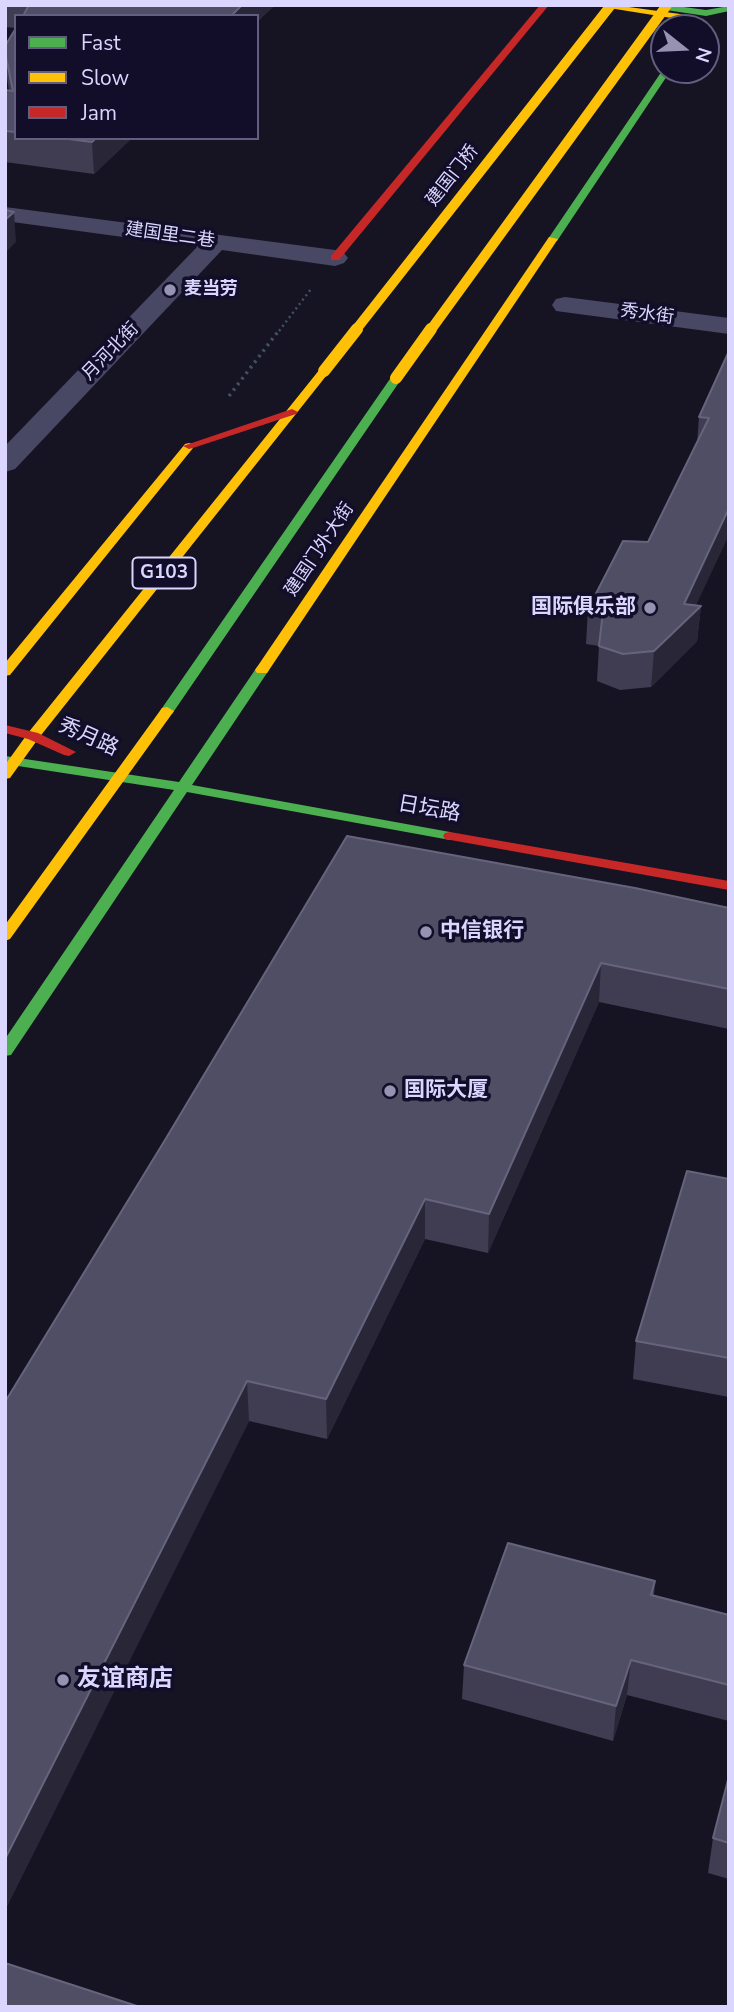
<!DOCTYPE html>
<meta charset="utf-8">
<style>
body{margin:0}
#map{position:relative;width:734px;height:2012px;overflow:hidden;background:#161423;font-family:"Nunito Sans",sans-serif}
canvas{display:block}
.frame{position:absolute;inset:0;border:7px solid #dad6ff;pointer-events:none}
.legend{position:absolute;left:14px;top:14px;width:245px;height:126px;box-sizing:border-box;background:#120e29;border:2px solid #625e7f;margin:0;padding:9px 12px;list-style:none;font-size:21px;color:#dad6ff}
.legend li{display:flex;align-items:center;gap:14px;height:35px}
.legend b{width:35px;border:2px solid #625e7f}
.north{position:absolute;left:650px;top:14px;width:70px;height:70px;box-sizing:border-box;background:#120e29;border:2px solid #625e7f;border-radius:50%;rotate:108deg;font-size:19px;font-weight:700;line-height:28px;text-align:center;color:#dad6ff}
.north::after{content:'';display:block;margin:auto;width:24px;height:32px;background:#9592b2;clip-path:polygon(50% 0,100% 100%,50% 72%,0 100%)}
</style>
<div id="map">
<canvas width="734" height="2012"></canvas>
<div class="frame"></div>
<ul class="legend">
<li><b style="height:9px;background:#4caf50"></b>Fast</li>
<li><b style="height:9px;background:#ffc107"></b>Slow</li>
<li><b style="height:9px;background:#c62828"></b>Jam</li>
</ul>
<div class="north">N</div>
</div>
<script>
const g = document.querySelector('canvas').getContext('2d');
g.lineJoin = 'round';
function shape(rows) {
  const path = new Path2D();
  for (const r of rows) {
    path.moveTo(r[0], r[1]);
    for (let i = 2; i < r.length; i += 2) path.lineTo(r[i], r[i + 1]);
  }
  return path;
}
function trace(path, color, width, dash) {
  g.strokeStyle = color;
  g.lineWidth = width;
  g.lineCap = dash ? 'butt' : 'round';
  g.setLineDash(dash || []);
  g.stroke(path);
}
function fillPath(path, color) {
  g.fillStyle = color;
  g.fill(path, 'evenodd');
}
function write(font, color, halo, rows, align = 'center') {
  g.font = font + ' "Nunito Sans","Noto Sans SC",sans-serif';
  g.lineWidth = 7;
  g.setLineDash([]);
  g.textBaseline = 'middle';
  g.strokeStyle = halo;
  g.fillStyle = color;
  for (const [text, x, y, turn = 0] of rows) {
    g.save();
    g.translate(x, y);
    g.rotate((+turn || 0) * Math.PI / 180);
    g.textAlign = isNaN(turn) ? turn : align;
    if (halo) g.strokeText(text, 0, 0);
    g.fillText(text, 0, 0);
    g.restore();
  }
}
const pathFar1 = shape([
 [279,331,311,289]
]);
const path = shape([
 [229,396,280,329]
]);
const street = shape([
 [5,207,335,250,344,253,348,258,344,263,335,266,222,250,15,469,5,472,5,446,197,247,5,221,5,207],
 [565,297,729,318,729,334,556,311,552,305,556,299,565,297]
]);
const fast = shape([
 [669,5,706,10,729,6,729,11,706,16,666,10,665,8,669,5],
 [664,68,671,70,557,241,549,241,548,239,664,68],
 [392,376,402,378,172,714,162,714,160,711,392,376],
 [262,666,269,670,192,785,450,832,457,836,450,840,187,792,11,1055,5,1056,5,1039,174,790,5,764,5,756,179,782,257,667,262,666]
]);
const slow = shape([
 [590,5,614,5,680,14,702,24,698,27,678,19,590,5],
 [549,237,558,239,267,673,257,673,255,670,549,237],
 [320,369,330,371,38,739,10,778,5,779,5,765,28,733,320,369],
 [189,443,193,444,193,448,10,675,5,676,5,663,185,444,189,443],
 [167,707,174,711,10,939,5,941,5,925,162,708,167,707]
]);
const jam = shape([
 [540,5,549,5,339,260,331,260,331,256,540,5],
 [292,409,298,412,296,414,193,448,189,449,183,446,292,409],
 [5,725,38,733,76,752,69,756,64,755,28,739,5,733,5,725],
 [450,832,729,881,729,890,445,839,443,836,445,833,450,832]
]);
const slowBridgeFar1 = shape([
 [355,331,611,5],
 [430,331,667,5]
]);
const slowBridge = shape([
 [324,371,357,329],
 [396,378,431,329]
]);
const wall = shape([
 [5,5,275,5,257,22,257,16,16,16,16,138,132,138,94,174,5,162,5,90,9,90,7,78,5,46,16,28,5,27],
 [729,351,696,606,701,606,697,641,651,687,620,690,597,681,599,646,586,644,588,609,648,542,697,444,699,417],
 [729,908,729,1029,599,1002,488,1253,425,1239,327,1439,249,1421,5,1910,5,1402,165,1140],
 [729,1179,729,1397,633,1379,636,1341],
 [655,1581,654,1595,729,1615,729,1721,627,1695,613,1741,462,1699,464,1665],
 [729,1776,729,1879,708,1873,713,1838]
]);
const shadedWall = shape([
 [242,5,275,5,257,22,257,16,231,16],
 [96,138,132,138,94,174,92,142],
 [14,212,16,242,5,253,5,220],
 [729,508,729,535,692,614,701,606,697,641,651,687,654,651],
 [601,963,599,1002,488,1253,489,1214],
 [425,1199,425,1239,327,1439,326,1399],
 [247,1381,249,1421,5,1910,5,1859],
 [631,1660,627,1695,613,1741,616,1706]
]);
const building = shape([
 [29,5,242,5,231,16,23,16,29,5],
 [16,28,16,132,5,131,5,90,13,91,5,52,5,46,16,28],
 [61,138,96,138,92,142,61,138],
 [5,210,14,212,5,220,5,210],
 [729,351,729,508,684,604,701,606,654,651,623,654,599,646,603,611,588,609,623,541,648,542,709,418,699,417,729,351],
 [347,836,635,888,729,908,729,989,601,963,489,1214,425,1199,326,1399,247,1381,5,1859,5,1402,165,1140,347,836],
 [687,1171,729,1179,729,1358,636,1341,687,1171],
 [508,1543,655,1581,651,1595,729,1615,729,1685,631,1660,616,1706,464,1665,508,1543],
 [729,1776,729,1843,713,1838,729,1776],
 [5,1963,140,2007,5,2007,5,1963]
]);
const markers = [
 [170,290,7,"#9592b2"],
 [650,608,7,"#9592b2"],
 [426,932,7,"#9592b2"],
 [390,1091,7,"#9592b2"],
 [63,1680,7,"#9592b2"]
];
const farStreetnames = [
 ["建国门桥",453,176,-52],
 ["建国里二巷",170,236,8],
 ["秀水街",647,315,8],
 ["月河北街",111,352,-46],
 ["建国门外大街",320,550,-56]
];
const farPoinames = [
 ["麦当劳",184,290]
];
const shields = [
 [164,573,63]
];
const shieldNames = [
 ["G103",164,573]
];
const poiNames = [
 ["国际俱乐部",636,608,"right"],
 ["中信银行",440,932],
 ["国际大厦",404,1091]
];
const streetNames = [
 ["秀月路",88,738,24],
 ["日坛路",429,810,10]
];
const nearPoinames = [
 ["友谊商店",77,1680]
];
trace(pathFar1, '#425162', 2.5, [2, 3.5]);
trace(path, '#425162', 3.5, [2.5, 4.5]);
fillPath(street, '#494864');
fillPath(fast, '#4caf50');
fillPath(slow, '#ffc107');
fillPath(jam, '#c62828');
trace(slowBridgeFar1, '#ffc107', 10);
trace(slowBridge, '#ffc107', 12);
fillPath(wall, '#403d52');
fillPath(shadedWall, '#282637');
fillPath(building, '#504e65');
trace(building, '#66637d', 2);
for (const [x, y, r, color] of markers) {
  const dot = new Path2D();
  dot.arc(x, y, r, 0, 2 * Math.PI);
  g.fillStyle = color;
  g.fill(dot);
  trace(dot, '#120e29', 2.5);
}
write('18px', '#dad6ff', '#120e29', farStreetnames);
write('bold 18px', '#dad6ff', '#120e29', farPoinames, 'left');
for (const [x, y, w] of shields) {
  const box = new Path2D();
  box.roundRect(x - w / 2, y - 15.5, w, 31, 5);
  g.fillStyle = '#120e29';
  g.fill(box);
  trace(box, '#dad6ff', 2);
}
write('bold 19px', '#dad6ff', null, shieldNames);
write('bold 21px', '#dad6ff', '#120e29', poiNames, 'left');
write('21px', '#dad6ff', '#120e29', streetNames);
write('bold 24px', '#dad6ff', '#120e29', nearPoinames, 'left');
</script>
